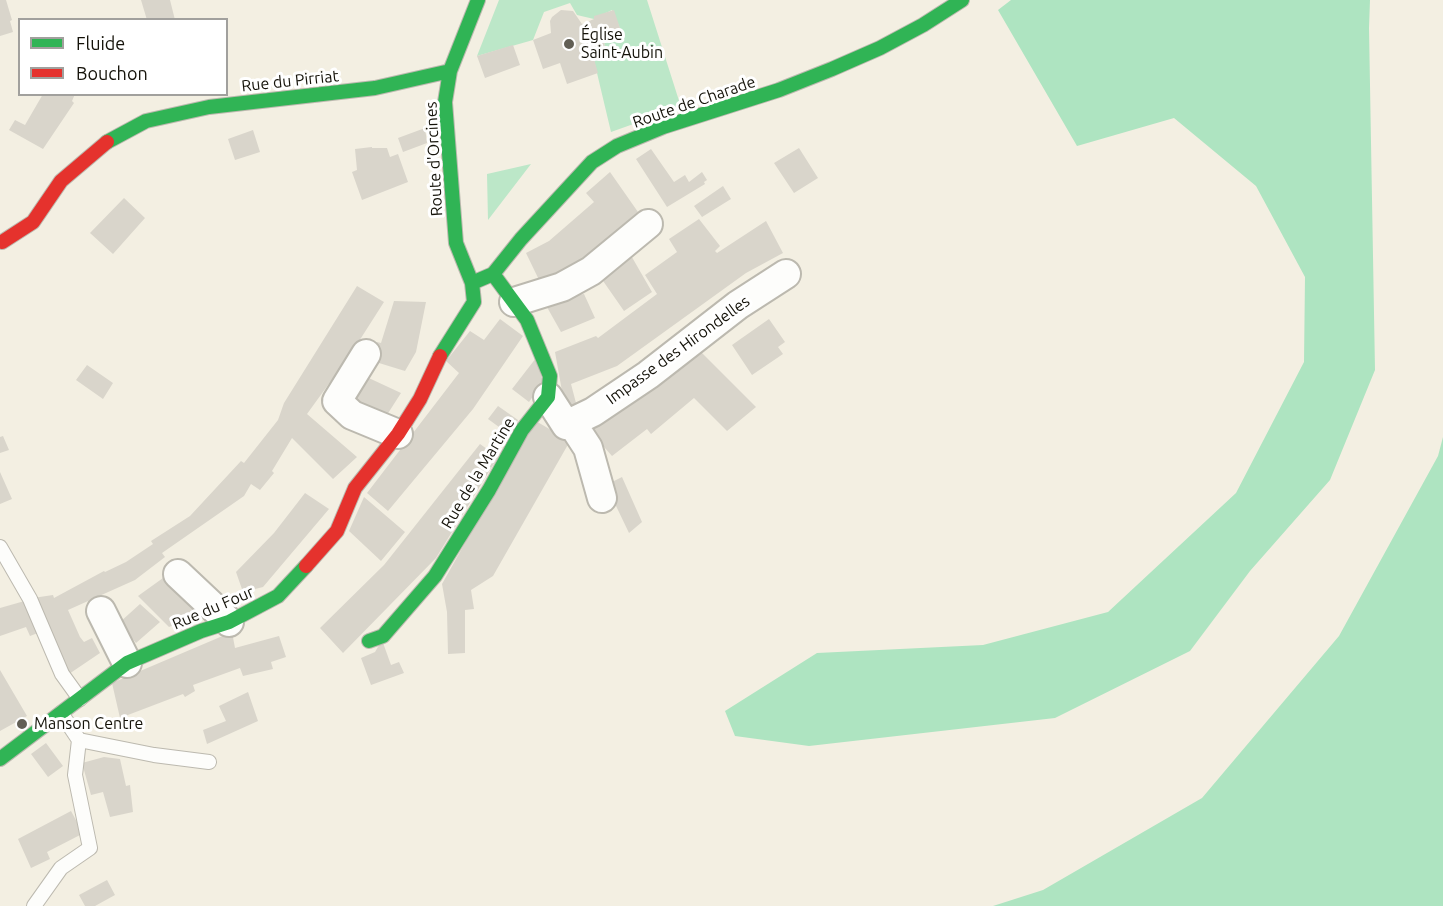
<!DOCTYPE html>
<meta charset="utf-8">
<style>
body{margin:0}
#map{position:relative;width:1443px;height:906px;overflow:hidden;background:#f3efe2;font-family:Ubuntu,sans-serif}
canvas{display:block}
.legend{position:absolute;left:18px;top:18px;width:210px;height:78px;box-sizing:border-box;background:#fff;border:2px solid #a1a09d;margin:0;padding:8px 10px;list-style:none;font-size:18px;color:#141209}
.legend li{display:flex;align-items:center;gap:12px;height:30px}
.legend b{width:30px;border:2px solid #a1a09d}
</style>
<div id="map">
<canvas width="1443" height="906"></canvas>
<ul class="legend">
<li><b style="height:8px;background:#30b455"></b>Fluide</li>
<li><b style="height:8px;background:#e5322d"></b>Bouchon</li>
</ul>
</div>
<script>
const g = document.querySelector('canvas').getContext('2d');
g.lineJoin = 'round';
function fillPath(path, color) {
  g.fillStyle = color;
  g.fill(path, 'evenodd');
}
function shape(rows) {
  const path = new Path2D();
  for (const r of rows) {
    path.moveTo(r[0], r[1]);
    for (let i = 2; i < r.length; i += 2) path.lineTo(r[i], r[i + 1]);
  }
  return path;
}
function trace(path, color, width, dash) {
  g.strokeStyle = color;
  g.lineWidth = width;
  g.lineCap = dash ? 'butt' : 'round';
  g.setLineDash(dash || []);
  g.stroke(path);
}
function write(font, color, halo, rows, align = 'center') {
  g.font = font + ' Ubuntu,sans-serif';
  g.lineWidth = 6;
  g.setLineDash([]);
  g.textBaseline = 'middle';
  g.strokeStyle = halo;
  g.fillStyle = color;
  for (const [text, x, y, turn = 0] of rows) {
    g.save();
    g.translate(x, y);
    g.rotate((+turn || 0) * Math.PI / 180);
    g.textAlign = isNaN(turn) ? turn : align;
    if (halo) g.strokeText(text, 0, 0);
    g.fillText(text, 0, 0);
    g.restore();
  }
}
const green = shape([
 [499,0,647,0,681,107,611,132,592,52,605,47,603,37,621,31,612,10,594,19,577,15,570,3,544,12,533,40,477,56],
 [531,164,488,220,487,174]
]);
const forest = shape([
 [1011,0,1370,0,1369,28,1375,370,1330,480,1250,571,1190,651,1055,718,809,746,735,736,725,711,817,653,983,645,1108,612,1236,493,1304,362,1305,277,1256,186,1174,118,1077,146,998,10],
 [1443,437,1443,906,993,906,1043,890,1202,798,1339,636,1438,456]
]);
const building = shape([
 [0,0,6,0,12,20,10,21,13,32,0,36],
 [141,0,170,0,175,20,147,20],
 [561,10,573,11,582,24,594,19,594,16,614,10,621,31,603,37,605,47,592,52,598,73,567,84,560,63,543,69,533,40,551,33,550,21,552,17],
 [513,45,520,65,485,78,477,56],
 [43,94,75,94,72,101,74,103,43,149,9,130,15,120,25,125],
 [425,128,427,143,403,152,398,138],
 [253,130,260,152,235,160,228,139],
 [372,147,372,148,387,148,390,157,398,154,408,182,362,200,352,172,357,170,355,149],
 [799,148,818,178,794,193,774,163],
 [651,149,674,182,685,175,689,182,702,172,707,180,704,182,705,184,667,207,636,159],
 [610,172,638,212,569,274,541,284,526,253,549,241,594,202,586,193],
 [723,186,731,199,702,217,694,206],
 [124,198,145,218,113,254,90,233],
 [699,219,720,246,715,251,717,253,766,221,783,253,746,273,617,366,571,384,576,403,565,408,555,352,596,336,598,338,657,294,645,275,677,252,669,239],
 [629,252,652,292,624,311,601,278],
 [357,286,384,302,354,349,307,414,357,457,333,479,292,438,272,471,274,473,260,490,251,484,244,496,162,553,165,557,135,580,68,610,80,637,84,642,92,638,100,653,66,676,33,598,53,595,54,598,104,571,105,572,126,562,153,544,151,541,190,516,241,461,244,463,278,420,284,403],
 [584,294,595,318,561,332,543,300],
 [394,301,426,302,416,352,405,371,366,359,377,342,381,343],
 [500,319,523,336,473,409,388,511,367,493,459,373,446,361,470,331,484,340],
 [769,319,785,342,778,347,783,354,752,375,732,345],
 [696,347,756,407,727,431,694,398,651,434,647,429,612,456,590,431],
 [536,358,543,382,529,402,512,389],
 [87,365,113,383,103,399,76,380],
 [358,373,401,393,385,418,343,397],
 [498,406,518,420,510,435,488,419],
 [534,420,570,441,493,576,471,590,474,609,465,610,465,653,448,654,447,612,442,584],
 [3,436,9,450,0,453,0,437],
 [480,444,498,457,436,558,343,653,320,628,384,565],
 [0,472,12,499,0,504],
 [622,477,642,522,629,533,606,485],
 [305,493,329,509,263,587,243,592,236,572,274,533],
 [364,497,405,532,381,561,349,531],
 [163,578,196,608,201,614,169,627,138,596],
 [28,600,43,631,30,636,26,627,0,636,0,608],
 [140,604,160,622,136,643,119,623],
 [232,632,235,648,279,636,286,657,271,662,273,669,243,676,240,668,193,685,195,691,185,697,183,694,120,718,112,683],
 [382,640,391,665,399,662,404,673,371,685,361,658,375,652],
 [0,670,27,716,0,731],
 [248,692,258,721,207,744,203,730,226,721,219,706],
 [46,743,63,766,48,777,31,754],
 [104,757,120,759,126,786,130,785,133,812,110,817,103,792,91,795,82,763],
 [71,811,77,822,80,835,47,852,50,859,31,868,18,839],
 [107,880,115,895,95,906,85,906,79,895]
]);
const lane = shape([
 [0,547,30,599,62,674,80,699],
 [79,740,154,755,209,762],
 [34,906,61,868,90,848,75,775,79,740,61,713]
]);
const street = shape([
 [514,302,562,287,591,271,648,224],
 [366,354,337,401,352,415,398,434],
 [548,397,566,425,593,412,648,375,738,305,786,274],
 [571,422,588,448,602,498],
 [178,574,229,622],
 [101,611,127,663]
]);
const fast = shape([
 [107,142,146,121,209,107,375,88,450,71],
 [472,283,493,274,521,239,592,162,617,146,663,127,779,90,832,69,880,48,923,25,962,0],
 [440,356,474,302,472,283,456,243,445,102,450,71,478,0],
 [369,641,383,636,435,576,489,490,522,430,548,397,550,376,527,320,493,274],
 [0,759,127,663,201,631,229,622,278,596,306,566]
]);
const jam = shape([
 [2,242,33,222,61,181,107,142],
 [306,566,337,531,355,488,398,434,420,399,440,356]
]);
const markers = [
 [569,44,6,"#625f55"],
 [22,724,6,"#625f55"]
];
const poiNames = [
 ["Église",581,35],
 ["Saint-Aubin",581,53],
 ["Manson Centre",34,724]
];
const streetNames = [
 ["Rue du Pirriat",290,81,-6],
 ["Route de Charade",694,102,-19],
 ["Route d'Orcines",434,159,-93],
 ["Impasse des Hirondelles",678,350,-36],
 ["Rue de la Martine",478,473,-59],
 ["Rue du Four",213,608,-23]
];
fillPath(green, '#bce7c8');
fillPath(forest, '#aee4c1');
fillPath(building, '#d9d5cb');
trace(lane, '#bcb9af', 16);
trace(street, '#bcb9af', 32);
trace(fast, '#bcb9af', 16);
trace(jam, '#bcb9af', 16);
trace(lane, '#fdfdfb', 14);
trace(street, '#fdfdfb', 28);
trace(fast, '#30b455', 14);
trace(jam, '#e5322d', 14);
for (const [x, y, r, color] of markers) {
  const dot = new Path2D();
  dot.arc(x, y, r, 0, 2 * Math.PI);
  g.fillStyle = color;
  g.fill(dot);
  trace(dot, '#fff', 2);
}
write('16px', '#141209', '#fff', poiNames, 'left');
write('16px', '#141209', '#fff', streetNames);
</script>
